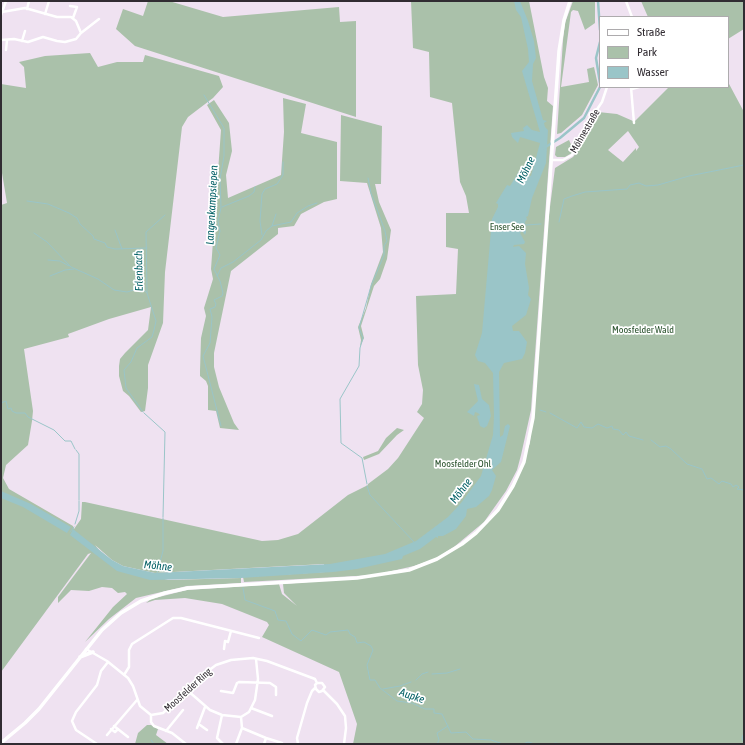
<!DOCTYPE html>
<meta charset="utf-8">
<style>
body{margin:0}
#map{position:relative;width:745px;height:745px;overflow:hidden;background:#efe2f1;font-family:"Asap Condensed",sans-serif}
canvas{display:block}
.frame{position:absolute;inset:0;border:2px solid #312c32;pointer-events:none}
.legend{position:absolute;left:599px;top:16px;width:130px;height:72px;box-sizing:border-box;background:#fff;border:1px solid #adabad;margin:0;padding:5px 7px;list-style:none;font-size:12px;color:#312c32}
.legend li{display:flex;align-items:center;gap:8px;height:20px}
.legend b{width:20px;border:1px solid #adabad}
</style>
<div id="map">
<canvas width="745" height="745"></canvas>
<div class="frame"></div>
<ul class="legend">
<li><b style="height:5px;background:#fff"></b>Straße</li>
<li><b style="height:11px;background:#aac1aa"></b>Park</li>
<li><b style="height:11px;background:#9ac5c8"></b>Wasser</li>
</ul>
</div>
<script>
const g = document.querySelector('canvas').getContext('2d');
g.lineJoin = 'round';
function fillPath(path, color) {
  g.fillStyle = color;
  g.fill(path, 'evenodd');
}
function shape(rows) {
  const path = new Path2D();
  for (const r of rows) {
    path.moveTo(r[0], r[1]);
    for (let i = 2; i < r.length; i += 2) path.lineTo(r[i], r[i + 1]);
  }
  return path;
}
function trace(path, color, width, dash) {
  g.strokeStyle = color;
  g.lineWidth = width;
  g.lineCap = dash ? 'butt' : 'round';
  g.setLineDash(dash || []);
  g.stroke(path);
}
function write(font, color, halo, rows, align = 'center') {
  g.font = font + ' "Asap Condensed",sans-serif';
  g.lineWidth = 3.5;
  g.setLineDash([]);
  g.textBaseline = 'middle';
  g.strokeStyle = halo;
  g.fillStyle = color;
  for (const [text, x, y, turn = 0] of rows) {
    g.save();
    g.translate(x, y);
    g.rotate((+turn || 0) * Math.PI / 180);
    g.textAlign = isNaN(turn) ? turn : align;
    if (halo) g.strokeText(text, 0, 0);
    g.fillText(text, 0, 0);
    g.restore();
  }
}
const green = shape([
 [148,1,169,1,223,17,339,7,340,22,356,21,356,117,135,46,116,29,123,9,143,16],
 [411,1,529,1,544,77,548,88,547,101,553,106,531,410,521,455,517,470,506,491,484,522,454,547,435,559,414,566,374,575,244,582,243,577,325,572,324,564,155,573,123,566,112,560,95,545,110,564,168,580,241,578,241,583,187,586,136,598,109,619,85,642,113,607,127,594,125,592,118,593,112,588,102,587,89,591,71,590,58,603,58,597,91,553,88,554,1,672,1,205,7,203,1,167,1,84,26,88,24,67,19,62,45,56,90,53,98,67,117,62,143,62,145,55,219,76,223,87,213,98,188,117,182,127,165,272,163,323,148,365,148,388,145,411,141,412,129,396,123,391,119,376,119,366,120,359,125,353,148,330,151,307,109,319,68,334,69,337,24,349,33,411,32,421,28,445,6,465,3,478,9,489,73,526,74,529,81,519,82,502,85,502,262,541,278,540,298,534,348,495,368,485,368,484,388,469,398,458,424,418,417,412,422,404,423,390,418,365,416,296,456,294,458,249,446,247,446,213,469,213,466,196,460,182,452,103,430,97,429,52,413,48],
 [573,1,595,1,595,23,585,30,578,11,573,10,571,12,561,87,589,82,587,69,594,67,598,85,582,115,561,133,557,134,563,40,565,23],
 [641,1,744,1,744,29,728,39,728,17,648,17],
 [728,82,744,112,744,744,353,744,357,724,339,672,262,637,269,625,267,622,222,604,185,598,155,600,146,603,151,599,187,590,279,584,282,594,297,606,284,593,283,584,372,577,423,565,462,544,498,510,516,481,530,443,547,230,555,168,573,157,576,153,585,131,598,112,617,114,633,121,633,123,669,87,728,87],
 [628,131,639,147,636,151,636,148,623,162,608,150],
 [283,98,306,104,301,133,337,142,337,199,324,202,301,214,294,226,278,228,278,234,231,271,214,353,214,367,219,387,234,423,239,430,220,428,216,411,208,410,208,386,206,381,200,376,200,371,201,338,206,316,204,308,213,279,211,269,221,130,207,105,214,100,229,123,232,151,226,175,228,198,281,175,284,132],
 [341,115,382,126,381,184,375,184,379,202,391,230,387,259,380,279,374,286,361,326,364,338,360,347,361,340,358,327,366,308,371,284,383,252,381,228,367,183,340,181],
 [569,140,573,149,572,153,565,157,557,157,555,155,556,147],
 [397,428,404,430,397,435,379,454,364,460,363,457,378,451,386,438],
 [147,725,151,725,158,729,156,735,168,744,135,744,138,733]
]);
const water = shape([
 [514,1,520,1,528,21,534,41,536,58,533,64,532,81,543,120,547,121,544,123,545,127,548,130,546,163,532,198,528,216,526,217,527,219,525,222,526,232,525,235,522,231,520,233,525,242,524,244,514,245,513,247,519,246,526,253,525,264,529,288,528,295,531,299,526,315,512,326,513,331,519,331,527,342,525,353,522,359,504,363,499,372,500,437,503,435,505,426,508,424,510,426,501,462,492,470,496,476,492,490,489,496,476,507,467,509,466,516,456,529,443,536,438,536,438,538,436,537,420,549,403,556,402,559,357,569,333,572,241,578,150,580,117,571,70,535,73,529,112,560,123,566,155,573,330,564,385,554,416,541,448,517,461,503,481,476,493,435,494,416,493,373,485,363,478,361,475,355,482,333,492,219,498,207,498,204,496,203,507,185,510,186,521,168,526,166,526,176,531,176,540,143,520,137,518,143,512,137,511,133,524,131,523,128,527,125,532,130,540,132,522,71,529,62,528,49,521,17,516,10],
 [474,384,479,385,482,399,489,405,491,416,487,426,484,428,480,426,477,416,480,415,478,413,475,412,474,416,467,412,478,401],
 [1,491,31,504,71,527,67,533,23,507,1,498]
]);
const stream = shape([
 [204,95,224,128,224,156,220,179,221,208,218,221,220,231,216,248,220,255,214,269,220,281,223,293,222,296,214,300,216,304,215,307,210,309,212,317,210,343,203,356,221,426],
 [27,201,48,204,69,213,77,218,80,224,93,236,94,239,105,243,107,247,115,249,147,248],
 [222,207,249,196,254,192,255,187],
 [559,222,564,199,572,196,585,192,627,189,630,185,639,183,646,186,658,185,689,176,744,165],
 [526,225,541,224],
 [272,226,291,222,297,213,308,206,317,203],
 [115,230,122,249],
 [34,233,47,242,71,267,98,279,114,290,127,292,137,289,144,290,147,293],
 [262,235,260,221,262,194,265,189,277,184,283,175,283,162],
 [48,260,60,261,69,266],
 [50,276,65,270,74,269],
 [217,276,221,268,233,262,261,240,266,231,272,226,276,214],
 [1,403,6,401,8,409,11,408,12,411,16,413,25,413,28,417,54,430,65,441,71,441,75,449],
 [540,410,546,412],
 [143,412,126,388,124,370,131,362,137,348,152,337,154,330,156,321,147,293,146,232,165,215],
 [144,413,165,432,163,517],
 [550,413,577,428,581,422,584,427,592,428,598,424,607,428,612,426,613,429,619,430,623,435,626,432,629,436,643,440],
 [651,440,660,447,666,446,671,449,687,464,702,469,707,479,711,478,719,484,722,481,731,484,733,487,736,485,739,487,737,489,744,490],
 [76,450,79,454,79,500],
 [367,484,362,458,341,443,340,399,359,366,360,348,363,338,359,328,371,286,384,255,384,246,387,241,385,231,371,193,368,178],
 [367,486,370,495,414,542],
 [75,524,79,511,79,501],
 [70,532,74,527],
 [157,573,163,551,163,518],
 [243,588,245,600,275,611,278,620,286,621,292,634,301,641,312,630,326,635,330,632,348,630,350,634,355,637,357,643,364,642,371,646,373,650,367,665,370,680,375,680,380,688,397,701,412,703,425,709,434,709,434,713,442,714,451,733,466,732,473,739,491,740,503,744],
 [432,674,447,673,460,669],
 [416,680,422,674,428,672],
 [383,689,400,686,411,682],
 [744,733,742,738,744,743],
 [151,740,154,744],
 [555,743,562,744],
 [437,744,439,740,437,733,448,726],
 [523,744,528,742,535,744]
]);
const canal = shape([
 [598,1,600,30],
 [600,42,596,58,600,83],
 [544,148,560,138,584,118,600,87]
]);
const minor = shape([
 [626,1,632,17],
 [70,6,77,7,73,18],
 [27,9,29,1],
 [45,14,49,1],
 [1,15,6,1],
 [81,33,99,19],
 [1,40,14,39,28,42,43,37,57,41,65,42,76,39,81,33,76,21,71,17,57,17,25,8,2,12],
 [22,41,25,31],
 [6,50,7,40],
 [631,87,634,123],
 [632,89,639,87],
 [552,160,563,160,572,155,587,124,602,102,607,87],
 [86,649,107,661,128,678,133,686,140,706,151,715,163,713,208,671,216,665,231,660,253,658,267,661,315,679,317,683,322,683,325,687,322,691,319,692,316,689,315,685,317,683],
 [224,649,225,641,228,642,231,631],
 [124,675,129,667,129,650,132,644,173,618,181,618,259,638],
 [187,690,210,710,222,715,241,717,249,712,255,700,258,679,256,659],
 [323,690,337,704,345,716,346,728,344,744],
 [221,691,233,693,237,683,239,682,270,683,276,687,276,695],
 [251,708,272,716],
 [151,715,151,722,154,726,172,733,186,744],
 [222,715,217,738,223,744],
 [200,725,207,730],
 [114,726,128,737],
 [197,728,205,707],
 [242,728,266,738,264,744],
 [111,729,115,732,118,729],
 [166,731,183,710],
 [107,735,137,700],
 [266,738,282,743],
 [97,744,76,730,72,721,76,712,97,685,101,671,108,662],
 [236,744,242,728,241,717],
 [298,744,297,738,307,703,312,691,315,688]
]);
const secondary = shape([
 [80,657,93,652],
 [1,743,25,723,39,709,102,630,121,613,141,601,165,593,188,588,357,578,409,570,437,559,462,544,476,533,498,510,513,486,524,462,533,418,559,51,564,20,570,1]
]);
const streetNames = [
 ["Möhnestraße",585,131,-60],
 ["Moosfelder Ring",188,690,-42]
];
const parkNames = [
 ["Enser See",507,227],
 ["Moosfelder Wald",643,330],
 ["Moosfelder Ohl",463,464]
];
const waterNames = [
 ["Möhne",526,170,-64],
 ["Langenkampsiepen",212,205,-87],
 ["Erlenbach",139,271,-91],
 ["Möhne",461,491,-53],
 ["Möhne",158,566,6],
 ["Aupke",412,696,19]
];
fillPath(green, '#aac1aa');
fillPath(water, '#9ac5c8');
trace(stream, '#9ac5c8', 1);
trace(canal, '#9ac5c8', 2.5);
trace(minor, '#fff', 2.5);
trace(secondary, '#fff', 3.5);
write('10px', '#312c32', '#fff', streetNames);
write('10px', '#2b532e', '#fff', parkNames);
write('italic 11px', '#005f64', '#fff', waterNames);
</script>
